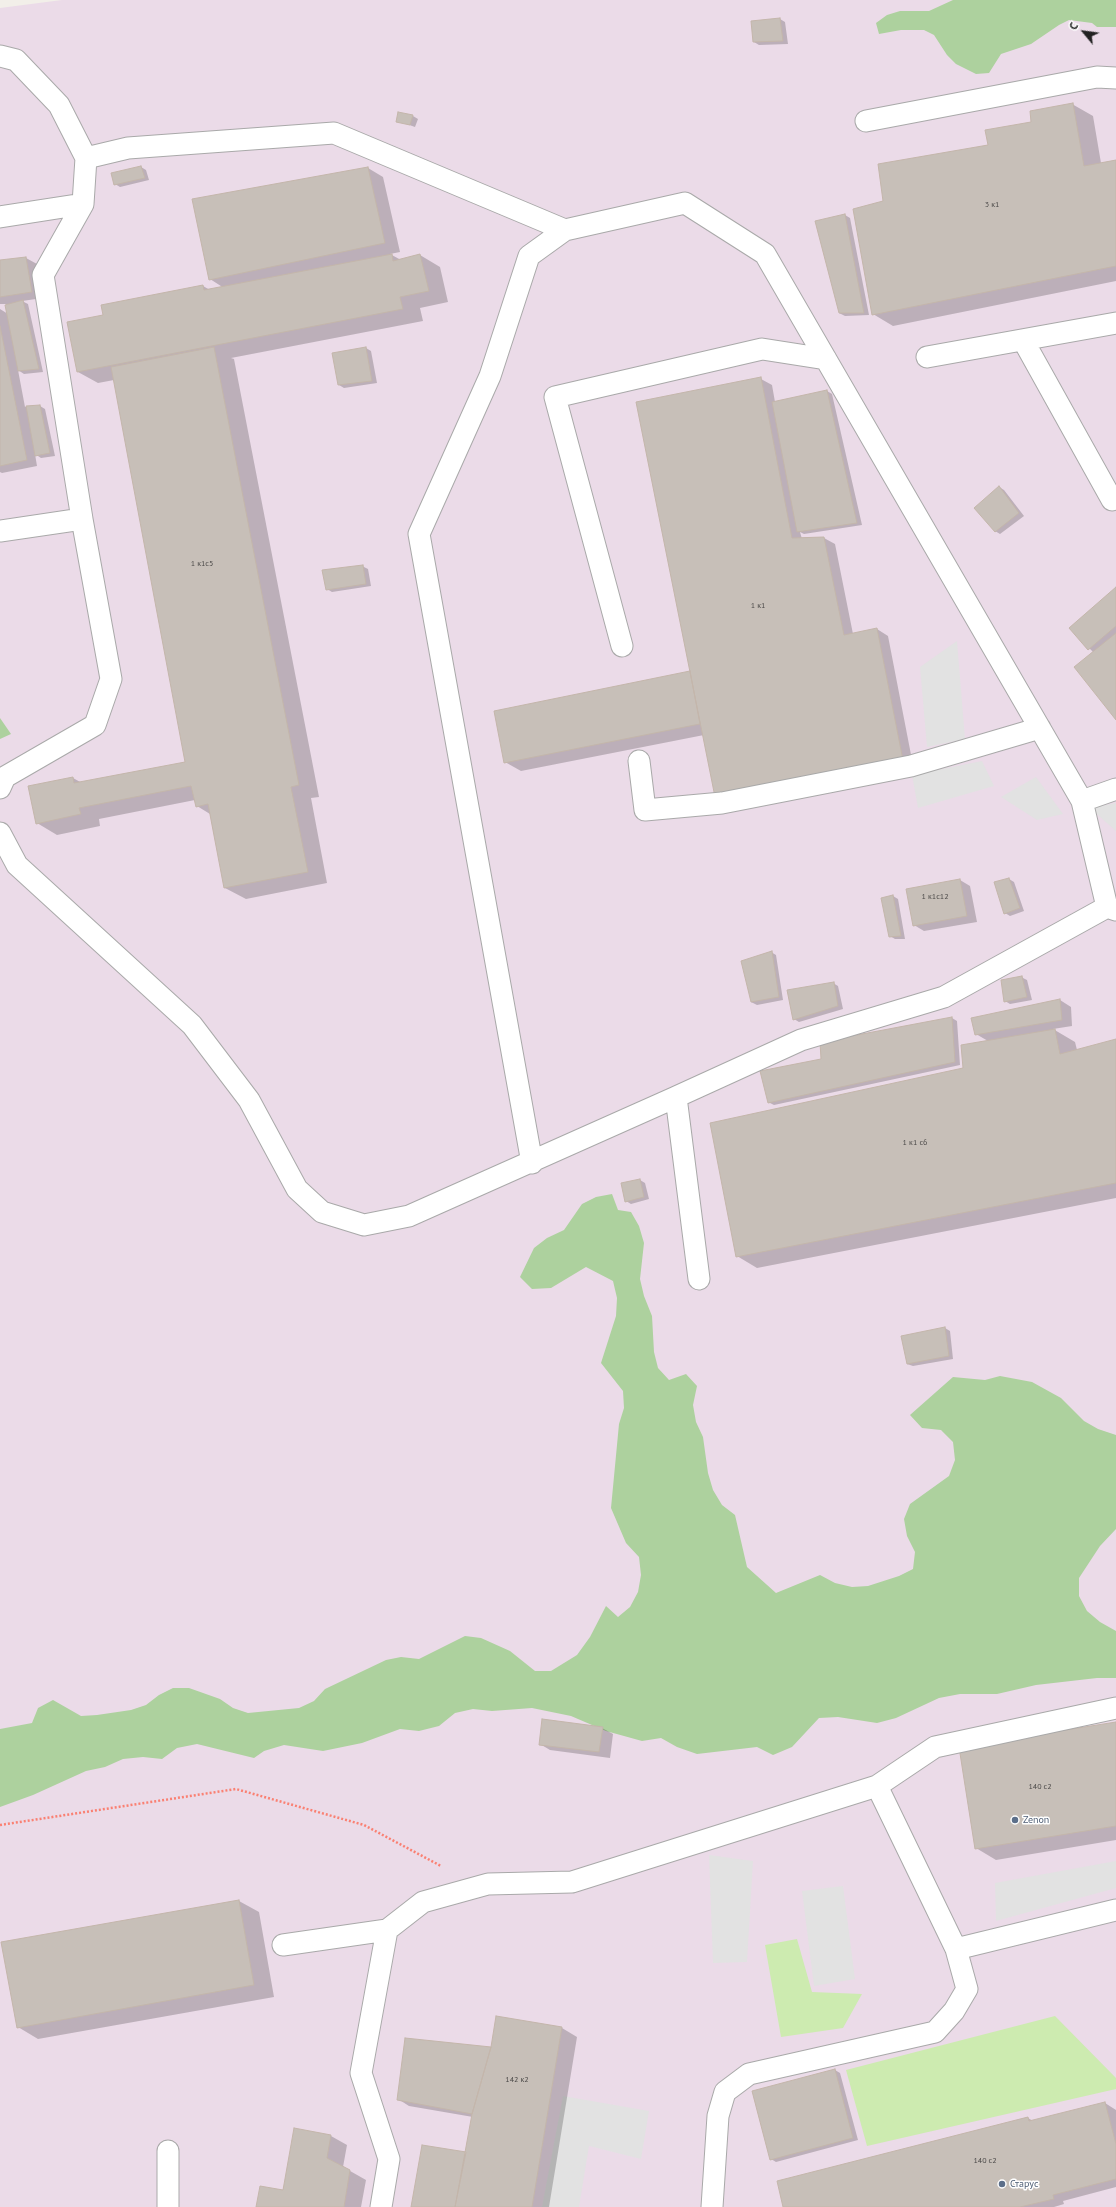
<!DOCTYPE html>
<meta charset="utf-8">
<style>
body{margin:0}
#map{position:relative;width:1116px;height:2207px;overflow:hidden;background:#f2efe9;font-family:"PT Sans",sans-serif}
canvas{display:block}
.north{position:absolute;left:1064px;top:12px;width:40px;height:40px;-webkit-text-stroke:3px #fff;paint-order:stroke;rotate:299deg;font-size:11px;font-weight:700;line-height:16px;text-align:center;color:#222}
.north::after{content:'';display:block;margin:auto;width:14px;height:18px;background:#222;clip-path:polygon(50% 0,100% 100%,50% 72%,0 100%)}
</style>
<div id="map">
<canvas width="1116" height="2207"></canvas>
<div class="north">С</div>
</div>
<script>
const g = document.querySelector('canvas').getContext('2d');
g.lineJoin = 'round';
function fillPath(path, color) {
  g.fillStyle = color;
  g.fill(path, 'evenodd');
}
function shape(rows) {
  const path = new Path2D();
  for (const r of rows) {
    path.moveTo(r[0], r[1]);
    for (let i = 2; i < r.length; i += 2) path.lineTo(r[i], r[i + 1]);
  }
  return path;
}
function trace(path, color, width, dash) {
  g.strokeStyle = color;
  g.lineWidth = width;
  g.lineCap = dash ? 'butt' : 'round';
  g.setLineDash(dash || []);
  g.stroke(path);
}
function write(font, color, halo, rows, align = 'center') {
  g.font = font + ' "PT Sans",sans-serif';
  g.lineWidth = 3;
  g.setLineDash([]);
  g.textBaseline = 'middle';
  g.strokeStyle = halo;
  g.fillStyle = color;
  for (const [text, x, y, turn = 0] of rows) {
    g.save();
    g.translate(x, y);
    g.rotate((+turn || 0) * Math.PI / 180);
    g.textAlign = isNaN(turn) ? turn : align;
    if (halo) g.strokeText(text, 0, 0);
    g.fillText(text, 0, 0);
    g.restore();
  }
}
const industrial = shape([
 [62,0,1116,0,1116,2207,0,2207,0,8]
]);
const grass = shape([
 [797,1939,812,1992,862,1994,843,2028,781,2037,765,1945],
 [1055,2016,1116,2078,1116,2089,867,2146,846,2070]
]);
const forest = shape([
 [953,0,1116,0,1116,27,1097,27,1092,23,1069,20,1059,25,1031,44,1001,54,989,73,976,74,956,64,947,55,934,35,924,30,901,30,879,34,876,23,887,15,900,11,929,11],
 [0,718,11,734,0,739],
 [612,1194,618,1210,631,1212,639,1226,644,1243,640,1279,644,1296,652,1316,654,1352,658,1368,669,1380,686,1374,697,1386,693,1405,696,1422,703,1437,708,1473,713,1490,722,1505,735,1515,747,1567,776,1593,820,1575,835,1583,852,1587,868,1586,899,1576,913,1569,915,1552,907,1536,904,1519,910,1504,949,1476,955,1460,953,1442,941,1430,922,1428,910,1415,953,1377,985,1380,1000,1376,1032,1382,1061,1398,1084,1421,1098,1429,1116,1435,1116,1529,1100,1546,1079,1578,1079,1596,1087,1611,1100,1622,1116,1631,1116,1678,1097,1678,1036,1685,997,1694,960,1694,939,1698,896,1718,877,1723,838,1717,819,1718,792,1747,773,1755,757,1747,697,1754,677,1747,661,1738,642,1741,606,1731,571,1716,532,1708,492,1711,473,1709,455,1713,439,1726,419,1731,400,1729,362,1743,323,1751,284,1745,264,1751,254,1758,197,1744,177,1748,162,1759,143,1757,123,1759,105,1767,86,1771,33,1795,0,1807,0,1729,32,1723,38,1708,53,1700,81,1716,97,1715,131,1710,146,1705,159,1695,173,1688,189,1688,220,1699,233,1708,248,1713,299,1708,314,1701,325,1689,386,1660,401,1657,419,1659,465,1636,481,1638,510,1651,535,1671,551,1671,577,1655,590,1637,606,1606,618,1617,630,1607,638,1592,641,1575,639,1557,626,1543,611,1508,619,1424,624,1408,623,1391,601,1363,616,1316,617,1298,613,1281,586,1267,551,1288,532,1289,520,1277,534,1248,547,1238,564,1230,582,1204,596,1197]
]);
const parking = shape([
 [957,641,965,739,927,747,920,667],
 [982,761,994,786,918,808,912,775],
 [1036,777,1063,814,1037,820,1001,797],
 [1116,803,1116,831,1090,808],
 [709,1855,753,1861,747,1962,713,1963],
 [1116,1861,1116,1888,996,1921,995,1883],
 [843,1886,855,1979,814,1986,802,1891],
 [563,2096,649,2111,641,2159,589,2146,579,2207,542,2207]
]);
const shadow = shape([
 [780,19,785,22,788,44,759,45,754,42],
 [1072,104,1093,116,1101,163,1116,161,1116,281,893,326,873,314,884,201,1033,123],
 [413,116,418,119,415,127,398,121],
 [141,167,146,170,149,180,120,187,115,184],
 [368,168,383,177,400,252,390,254,401,260,420,255,440,267,448,302,420,308,423,321,231,358,234,359,319,797,311,798,327,883,246,899,225,888,210,814,197,806,195,800,99,819,100,826,57,835,37,823,73,778,82,783,187,763,114,380,98,383,78,372,104,316,203,286,210,290,224,288,210,279],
 [845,215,850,218,869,315,845,316,839,313],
 [26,258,37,264,43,298,22,301,28,304,43,372,24,374,18,370,25,407,40,406,45,409,55,456,41,458,35,454,37,466,2,473,0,472,0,309,8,314,11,304,0,304,0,261],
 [366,348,371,351,377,383,344,388,339,385],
 [761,379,772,385,775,402,827,391,832,394,862,525,804,534,800,532,802,539,824,538,835,544,853,634,877,629,888,636,913,765,704,735,521,771,505,762,690,672],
 [999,487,1004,490,1024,516,1000,534,995,531],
 [362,566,368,569,371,586,332,592,327,589],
 [1116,589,1116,718,1093,652,1070,628],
 [1009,879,1014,882,1024,911,1010,916,1005,913],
 [960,880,970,886,977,922,924,931,914,925],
 [893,896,898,899,905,939,895,939,890,936],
 [771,952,776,955,783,1000,757,1005,751,1002],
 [1021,977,1027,980,1032,1000,1010,1004,1005,1001],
 [833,983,838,986,843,1009,799,1022,794,1019],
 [1060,1000,1071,1007,1072,1026,1053,1029,1075,1042,1077,1050,1116,1041,1116,1198,757,1268,737,1256,964,1068,988,1041,976,1034,972,1019],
 [952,1018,957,1021,960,1065,774,1105,768,1102,822,1060],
 [640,1180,645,1183,649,1199,631,1204,626,1201],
 [945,1328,950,1331,953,1359,913,1366,907,1364],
 [1116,1723,1116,1840,996,1860,976,1848],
 [602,1728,613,1734,610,1758,550,1750,540,1744],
 [239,1901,259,1912,274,1997,38,2039,18,2027],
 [562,2028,577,2037,549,2207,412,2207,466,2153,473,2117,409,2106,398,2099,492,2048],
 [835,2070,840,2073,858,2140,776,2162,771,2159],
 [1105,2103,1116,2110,1116,2187,1063,2201,1064,2204,1054,2207,784,2207,1028,2118,1033,2121],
 [295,2129,331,2136,347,2145,343,2167,366,2180,361,2207,257,2207,284,2191]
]);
const building = shape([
 [780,18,783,41,753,42,751,21,780,18],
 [1073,103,1084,166,1116,160,1116,266,872,315,853,209,883,201,878,164,988,145,985,130,1031,122,1030,111,1073,103],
 [398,112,413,115,410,125,396,122,398,112],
 [141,166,145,178,114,185,111,173,141,166],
 [368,167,385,243,209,280,192,199,368,167],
 [845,214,864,313,839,313,815,221,845,214],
 [392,254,393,261,420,254,429,291,400,297,403,309,77,372,67,322,103,315,101,305,203,285,204,290,392,254],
 [26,257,32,292,0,297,0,260,26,257],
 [23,300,39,369,18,371,5,305,23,300],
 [0,326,27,460,0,466,0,326],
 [214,347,299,785,291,787,308,872,224,888,208,804,196,807,191,786,79,808,81,814,36,824,28,786,73,777,74,783,185,762,111,367,214,347],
 [366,347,372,381,338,385,332,353,366,347],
 [761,377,792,538,824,537,844,635,877,628,903,760,715,797,636,402,761,377],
 [827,390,857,523,797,532,772,402,827,390],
 [40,405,50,453,35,456,26,406,40,405],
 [999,486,1019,513,995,532,974,508,999,486],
 [363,565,366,584,326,590,322,570,363,565],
 [1116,587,1116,626,1088,650,1069,628,1116,587],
 [1116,633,1116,720,1074,667,1116,633],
 [690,671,700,724,504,763,494,711,690,671],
 [1009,878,1020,908,1004,914,994,882,1009,878],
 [960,879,967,916,913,926,906,889,960,879],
 [893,895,901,936,889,937,881,898,893,895],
 [772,951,779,997,751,1002,741,961,772,951],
 [1022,976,1027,997,1004,1002,1001,980,1022,976],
 [834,982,838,1006,793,1020,787,990,834,982],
 [1060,999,1062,1020,975,1035,971,1018,1060,999],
 [952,1017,955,1062,768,1103,760,1071,821,1059,820,1042,952,1017],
 [1055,1029,1060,1054,1116,1039,1116,1183,736,1257,710,1123,963,1068,961,1045,1055,1029],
 [640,1179,644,1197,625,1202,621,1183,640,1179],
 [945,1327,949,1356,907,1364,901,1336,945,1327],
 [542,1719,603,1727,599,1752,539,1745,542,1719],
 [1116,1722,1116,1826,975,1849,959,1747,1116,1722],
 [239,1900,254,1985,17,2028,1,1942,239,1900],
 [496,2016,562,2027,532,2207,455,2207,472,2114,491,2047,496,2016],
 [405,2038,491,2047,472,2114,397,2100,405,2038],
 [835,2069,853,2138,770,2160,752,2091,835,2069],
 [1105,2102,1116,2144,1116,2179,1053,2195,1054,2199,1020,2207,783,2207,777,2181,1028,2117,1029,2121,1105,2102],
 [294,2128,331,2135,327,2158,350,2170,344,2207,256,2207,260,2186,283,2190,294,2128],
 [422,2145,466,2152,455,2207,411,2207,422,2145]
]);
const path = shape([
 [0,1825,236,1789,364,1825,441,1866]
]);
const service = shape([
 [0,56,16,60,59,105,86,158],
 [866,121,1097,77,1116,78],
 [0,217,83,204],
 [1023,340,1112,500],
 [927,357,1116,323],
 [82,519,43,275,83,204,86,158,128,148,334,133,565,230],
 [0,531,82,519,111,679,95,725,5,777,0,788],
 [622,646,555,397,762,349,826,359],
 [639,761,645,810,722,803,911,766,1040,728],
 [0,833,17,865,192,1025,249,1100,297,1189,322,1212,364,1225,409,1216,676,1097],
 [1107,907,1082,801,1116,789],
 [532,1163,419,534,490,376,529,256,565,230,685,203,765,254,1082,801],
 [699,1279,676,1097,801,1040,944,997,1107,907,1116,910],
 [283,1945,387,1930],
 [956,1949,1116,1910],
 [168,2207,168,2151],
 [381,2207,389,2159,361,2073,387,1930,423,1902,488,1884,572,1882,877,1786,935,1747,1116,1708],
 [712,2207,718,2116,725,2092,749,2074,935,2032,954,2011,967,1989,956,1949,877,1786]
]);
const markers = [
 [1015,1820,4,"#5c6f8a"],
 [1002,2184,4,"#5c6f8a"]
];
const numberNames = [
 ["3 к1",992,205],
 ["1 к1с5",202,564],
 ["1 к1",758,606],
 ["1 к1с12",935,897],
 ["1 к1 с6",915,1143],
 ["140 с2",1040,1787],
 ["142 к2",517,2080],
 ["140 с2",985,2161]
];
const serviceNames = [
 ["Zenon",1023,1820],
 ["Старус",1010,2184]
];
fillPath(industrial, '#ebdbe8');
fillPath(grass, '#cdebb0');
fillPath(forest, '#add19e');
fillPath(parking, '#e2e2e2');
fillPath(shadow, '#0003');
fillPath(building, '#c7bfb8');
trace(building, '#c4b6ab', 1);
trace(service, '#a9a9a9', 23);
trace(path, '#fa8072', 2.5, [2, 2]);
trace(service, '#fff', 21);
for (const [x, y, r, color] of markers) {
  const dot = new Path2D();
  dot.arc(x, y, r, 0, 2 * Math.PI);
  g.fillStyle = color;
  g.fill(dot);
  trace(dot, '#fff', 1.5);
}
write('8px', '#4b4948', null, numberNames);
write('10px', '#4e5e75', '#fff', serviceNames, 'left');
</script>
